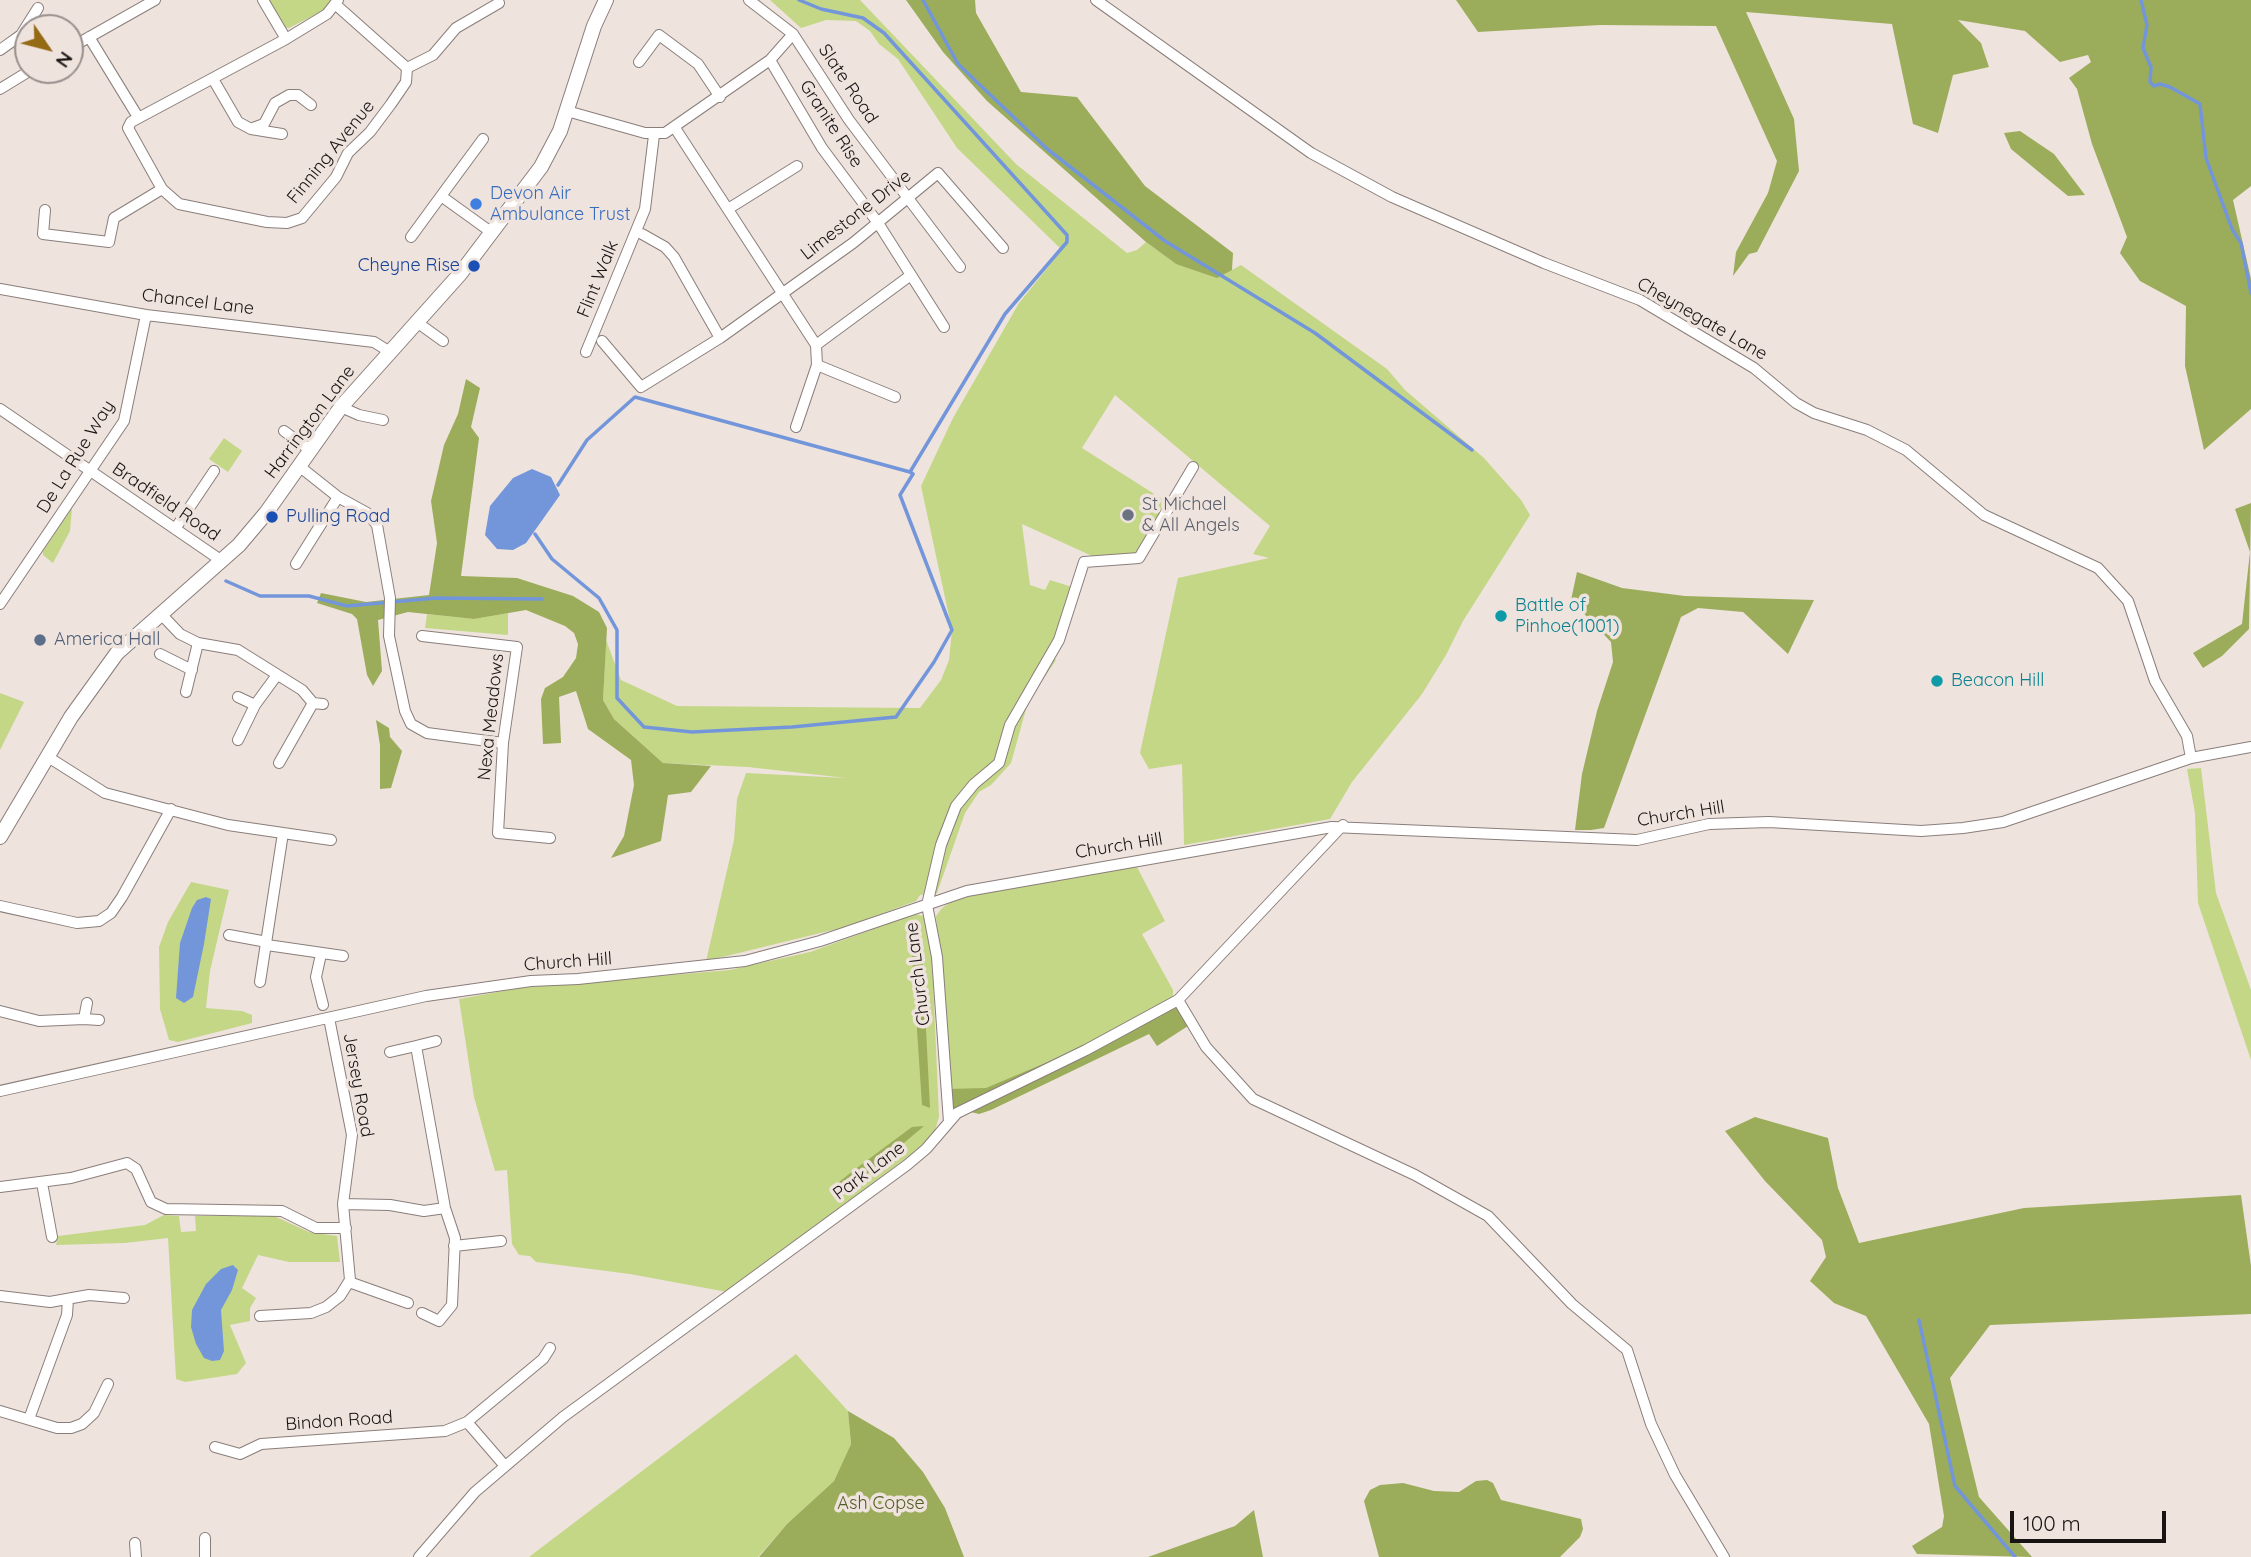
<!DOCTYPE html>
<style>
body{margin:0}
#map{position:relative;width:2251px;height:1557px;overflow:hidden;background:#efe3de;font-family:Quicksand,sans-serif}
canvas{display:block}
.north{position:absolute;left:14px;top:14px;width:70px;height:70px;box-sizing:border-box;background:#efe3de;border:2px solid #99908d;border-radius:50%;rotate:125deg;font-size:19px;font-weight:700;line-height:28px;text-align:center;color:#181413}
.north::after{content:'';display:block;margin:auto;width:24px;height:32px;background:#946a15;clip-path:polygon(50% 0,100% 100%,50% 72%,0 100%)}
.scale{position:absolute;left:2010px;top:1511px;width:156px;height:32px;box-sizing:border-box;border:4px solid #181413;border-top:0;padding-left:9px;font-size:21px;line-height:24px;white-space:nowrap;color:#181413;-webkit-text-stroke:5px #efe3de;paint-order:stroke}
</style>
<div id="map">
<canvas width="2251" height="1557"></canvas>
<div class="north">N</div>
<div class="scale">100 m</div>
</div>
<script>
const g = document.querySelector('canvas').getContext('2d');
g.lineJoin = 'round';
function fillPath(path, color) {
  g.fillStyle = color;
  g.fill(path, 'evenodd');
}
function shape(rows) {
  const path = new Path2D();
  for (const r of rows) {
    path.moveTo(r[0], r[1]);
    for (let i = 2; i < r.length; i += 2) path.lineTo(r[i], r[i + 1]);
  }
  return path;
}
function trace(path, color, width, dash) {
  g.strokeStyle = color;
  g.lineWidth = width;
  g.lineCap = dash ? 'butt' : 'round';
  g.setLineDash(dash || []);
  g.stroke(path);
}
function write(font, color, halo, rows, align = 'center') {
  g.font = font + ' Quicksand,sans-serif';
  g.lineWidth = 7;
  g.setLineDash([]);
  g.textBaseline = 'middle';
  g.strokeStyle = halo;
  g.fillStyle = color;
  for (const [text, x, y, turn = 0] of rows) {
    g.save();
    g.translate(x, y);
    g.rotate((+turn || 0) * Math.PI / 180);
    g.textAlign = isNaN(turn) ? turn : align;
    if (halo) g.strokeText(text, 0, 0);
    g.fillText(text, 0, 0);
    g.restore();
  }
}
const green = shape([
 [269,0,332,0,328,8,289,28,283,27],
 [770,0,860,0,1016,164,1127,253,1137,250,1146,242,1176,264,1232,270,1241,265,1387,369,1405,390,1484,458,1521,500,1530,515,1463,621,1446,655,1422,694,1352,782,1330,819,1184,845,1182,764,1149,769,1140,753,1178,578,1269,558,1253,554,1270,526,1115,395,1082,448,1170,504,1139,558,1092,556,1022,524,1030,585,1045,590,1050,580,1072,587,1050,652,1056,660,1028,702,1011,763,991,785,979,792,965,813,937,893,920,895,916,901,845,927,706,961,734,840,737,799,746,773,846,778,748,767,663,763,614,719,603,700,606,640,621,680,677,706,920,708,941,680,949,660,952,630,921,486,953,418,1019,303,1062,250,957,148,898,59,879,44,870,31,856,21,826,20,801,28],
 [224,438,242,451,228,472,209,459],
 [72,508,70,531,53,563,43,555,43,551],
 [508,613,508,635,425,628,427,614,474,619],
 [0,693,24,702,0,750],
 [2201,768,2216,893,2251,990,2251,1060,2198,903,2195,813,2187,769],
 [1137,867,1165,921,1142,934,1173,990,1173,998,1076,1050,986,1089,947,1089,936,916,942,908,952,901,1021,883],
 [191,882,229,890,210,971,206,1008,242,1011,252,1015,252,1023,178,1042,169,1040,160,1009,159,947,168,922],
 [915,914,923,916,926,923,932,957,939,1117,934,1134,922,1146,727,1292,630,1274,536,1262,530,1256,519,1255,512,1244,507,1170,495,1171,485,1136,474,1097,459,999,520,988,730,970,810,952],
 [164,1215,179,1216,181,1232,196,1231,195,1216,274,1216,309,1232,337,1236,340,1262,289,1262,258,1255,242,1288,256,1298,250,1308,250,1321,230,1325,246,1363,237,1374,185,1382,176,1379,168,1238,125,1243,56,1245,58,1236,145,1225],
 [796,1354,848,1411,851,1444,834,1481,787,1524,758,1557,529,1557]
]);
const forest = shape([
 [906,0,975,0,976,13,1021,92,1077,97,1145,186,1233,253,1232,270,1217,278,1176,264,1146,242,987,101,943,52],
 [1456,0,2251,0,2251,186,2233,200,2251,279,2251,409,2204,450,2185,366,2186,306,2140,281,2120,253,2127,237,2092,144,2077,89,2069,78,2091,62,2088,55,2060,62,2025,31,1958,20,1981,43,1989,67,1953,75,1938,133,1913,124,1892,24,1746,12,1794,119,1799,171,1757,252,1749,254,1733,276,1736,252,1768,193,1777,161,1716,26,1600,25,1478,32],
 [2020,131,2054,154,2085,195,2068,196,2011,149,2004,133],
 [466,379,480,388,471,427,479,438,461,576,517,578,573,596,599,612,607,628,603,700,614,719,663,763,711,766,691,792,668,795,661,841,611,858,624,836,634,785,631,760,588,729,576,691,559,697,561,743,543,744,541,699,545,688,563,677,576,658,578,644,574,633,565,626,526,610,474,619,408,612,378,620,382,671,373,686,367,675,357,619,352,614,317,603,321,593,366,602,429,595,437,543,431,501,444,445,458,414],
 [2251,503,2249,629,2222,656,2203,668,2193,653,2242,624,2250,552,2235,509],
 [1577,572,1622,588,1685,596,1814,600,1788,654,1743,612,1698,608,1681,617,1604,828,1591,830,1575,830,1582,774,1597,711,1613,662,1611,642,1571,600],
 [376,720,389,728,390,737,402,751,391,788,380,789,380,745],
 [914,947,922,950,930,1108,922,1105,912,955],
 [1173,998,1188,1026,1157,1046,1149,1034,991,1110,979,1114,954,1108,947,1089,986,1088,1076,1050],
 [1755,1117,1828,1138,1838,1188,1859,1243,2024,1208,2241,1195,2251,1266,2251,1314,1990,1325,1950,1378,1979,1497,2032,1557,1917,1554,1912,1546,1942,1527,1944,1516,1929,1424,1866,1316,1834,1303,1810,1281,1826,1257,1822,1240,1765,1181,1725,1131],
 [924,1126,860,1180,841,1193,833,1191,833,1187,854,1170,912,1127],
 [848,1411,894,1438,923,1472,945,1508,964,1557,759,1557,787,1524,834,1481,851,1444],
 [1487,1480,1493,1483,1501,1500,1581,1519,1583,1529,1580,1537,1560,1557,1379,1557,1364,1501,1370,1490,1380,1485,1403,1483,1434,1491,1459,1492,1476,1481],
 [1254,1510,1263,1557,1148,1557,1235,1526]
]);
const water = shape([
 [532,469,551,477,560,495,526,543,513,550,497,549,485,535,490,506,513,478],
 [206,897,211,899,204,944,193,997,184,1003,176,998,180,943,192,908,197,900],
 [233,1265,238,1270,232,1290,221,1310,224,1351,220,1360,212,1361,204,1358,196,1344,191,1327,192,1310,206,1284,221,1269]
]);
const stream = shape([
 [923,0,958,64,1046,148,1165,241,1315,333,1472,450],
 [2141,0,2147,25,2143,48,2151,67,2150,82,2154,86,2160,84,2170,87,2200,104,2206,158,2232,229,2241,243,2251,293],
 [558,485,587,440,635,397,910,472],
 [535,534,552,559,599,598,617,630,617,698,644,727,692,732,792,727,896,717,934,662,952,630,900,495,913,474,910,472,1005,314,1067,242,1067,235,884,33,863,18,821,9,799,0],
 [226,581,260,596,309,596,347,606,436,598,542,599],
 [1919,1320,1955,1486,2015,1557]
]);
const minor = shape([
 [263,0,286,39,327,14,338,0],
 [749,0,793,34,849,120,960,267],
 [1096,0,1311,153,1392,197,1544,263,1640,300,1754,368,1796,403,1814,413,1867,430,1906,450,1984,515,2098,568,2128,601,2155,681,2187,736,2191,758],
 [335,4,407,68],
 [89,37,138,117],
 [286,39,131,122,128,128,162,189,179,204,267,222,287,223,302,218,336,177,348,153,370,132,391,104,406,82,407,68],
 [70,48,155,0],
 [0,50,21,35,38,8],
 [770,60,822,148,878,223,911,275],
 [639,62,659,35,698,64,720,97],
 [407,68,433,55,456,28,499,3],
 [213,79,238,122,251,129,282,134],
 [0,89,31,70],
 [567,111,645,133,665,133,770,60,793,34],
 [253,128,264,124,275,103,289,95,298,95,311,105],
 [675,128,816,345,817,365,796,427],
 [441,196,483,139],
 [728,209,797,166],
 [45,210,43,234,109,242,114,218,162,189],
 [642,234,665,247,674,257,720,338],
 [411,237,441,196,491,232],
 [0,289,146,315,374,342,390,352],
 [418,323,443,341],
 [602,341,641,387,720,338,853,243,938,173,1003,248],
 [816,345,911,275,944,327],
 [586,352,645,209,654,135],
 [817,365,895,397],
 [341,407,359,415,383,420],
 [0,409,222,561],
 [284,431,310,450],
 [299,466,338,497,367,513,377,525,390,598,389,636,405,711,411,724,427,733,503,743],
 [175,529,214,471],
 [296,564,338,497],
 [0,604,124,421,146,315],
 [160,613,180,634,198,643,238,650,302,690,313,703,323,704],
 [422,636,517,647,503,743,498,833,550,838],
 [160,654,192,670],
 [186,692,198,643],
 [238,697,255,705],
 [238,740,255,705,277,675],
 [48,757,105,793,228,825,331,840],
 [279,763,313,703],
 [0,906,77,923,99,921,111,913,122,897,171,809],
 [229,935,267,942],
 [267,945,343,956],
 [321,954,316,977,323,1005],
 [260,982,283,833],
 [1178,1000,1206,1047,1253,1099,1415,1175,1488,1216,1572,1304,1627,1350,1651,1424,1675,1475,1724,1557],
 [87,1003,84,1019,99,1020],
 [0,1011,39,1021,84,1019],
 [416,1046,436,1041],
 [390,1052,416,1046,445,1208,455,1238,452,1305,439,1321,422,1313],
 [0,1091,426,996,531,981,578,979,745,961,820,941,967,891,1332,827,1637,840,1709,824,1769,822,1921,831,1963,828,2003,822,2191,758,2251,747],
 [949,1122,937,957,927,905,941,845,956,806,974,784,999,763,1010,725,1059,640,1084,562,1139,558,1193,467],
 [42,1183,52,1237],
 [0,1187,71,1178,127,1163,136,1169,151,1202,166,1209,282,1211,316,1228,346,1228],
 [343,1204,390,1205,424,1211,445,1208],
 [454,1246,501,1241],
 [349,1282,408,1303],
 [0,1296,50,1302,89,1295,124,1298],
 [260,1316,311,1313,326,1307,340,1296,350,1280,343,1204,352,1135,329,1018],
 [0,1411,57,1428,71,1428,82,1424,94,1413,108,1384],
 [29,1419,67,1315,68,1299],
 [467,1422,543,1359,550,1348],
 [215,1447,240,1454,261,1444,445,1431,467,1422,505,1466],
 [205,1538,205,1557],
 [135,1543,136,1557],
 [419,1557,475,1492,563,1417,907,1165,926,1149,957,1113,1086,1050,1178,1000,1343,825]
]);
const tertiary = shape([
 [0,837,71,717,117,653,239,545,266,513,341,407,460,274,541,167,560,131,594,26,606,0]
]);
const markers = [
 [476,204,7,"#3f7fe0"],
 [474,266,7,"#1a4fb4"],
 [1128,515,7,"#6b7280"],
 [272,517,7,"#1a4fb4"],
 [1501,616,7,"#0f9aa8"],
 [40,640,7,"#5c6f8a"],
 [1937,681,7,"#0f9aa8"]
];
const streetNames = [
 ["Slate Road",848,84,56],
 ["Granite Rise",831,124,57],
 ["Finning Avenue",331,152,-51],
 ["Limestone Drive",856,215,-38],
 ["Flint Walk",598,279,-68],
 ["Chancel Lane",198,302,7],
 ["Cheynegate Lane",1702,319,30],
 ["Harrington Lane",310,422,-53],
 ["De La Rue Way",76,457,-58],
 ["Bradfield Road",166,502,34],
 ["Nexa Meadows",491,717,-84],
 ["Church Hill",1681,814,-9],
 ["Church Hill",1119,846,-9],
 ["Church Hill",568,962,-4],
 ["Church Lane",918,974,-97],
 ["Jersey Road",358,1085,80],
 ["Park Lane",869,1171,-37],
 ["Bindon Road",339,1421,-4]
];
const shopNames = [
 ["Devon Air",490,194],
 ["Ambulance Trust",490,215]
];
const transitNames = [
 ["Cheyne Rise",460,266],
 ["Pulling Road",286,517,"left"]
];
const worshipNames = [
 ["St Michael",1142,505],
 ["& All Angels",1142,526]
];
const cultureNames = [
 ["Battle of",1515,606],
 ["Pinhoe(1001)",1515,627],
 ["Beacon Hill",1951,681]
];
const serviceNames = [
 ["America Hall",54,640]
];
const parkNames = [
 ["Ash Copse",881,1504]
];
fillPath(green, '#c4d787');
fillPath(forest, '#9bad5a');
fillPath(water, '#7396db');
trace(stream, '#7396db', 3.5);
trace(minor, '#8a7e7a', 12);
trace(tertiary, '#8a7e7a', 16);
trace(minor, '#fff', 10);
trace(tertiary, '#fff', 14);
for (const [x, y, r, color] of markers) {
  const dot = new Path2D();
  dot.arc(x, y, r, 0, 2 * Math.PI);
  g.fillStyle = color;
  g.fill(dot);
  trace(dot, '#efe3de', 2.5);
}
write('18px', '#181413', '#efe3de', streetNames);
write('18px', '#366cbe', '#efe3de', shopNames, 'left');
write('18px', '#164399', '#efe3de', transitNames, 'right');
write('18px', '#5b616d', '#efe3de', worshipNames, 'left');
write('18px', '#0d838f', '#efe3de', cultureNames, 'left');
write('18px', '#4e5e75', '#efe3de', serviceNames, 'left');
write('18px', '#515d22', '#efe3de', parkNames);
</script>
